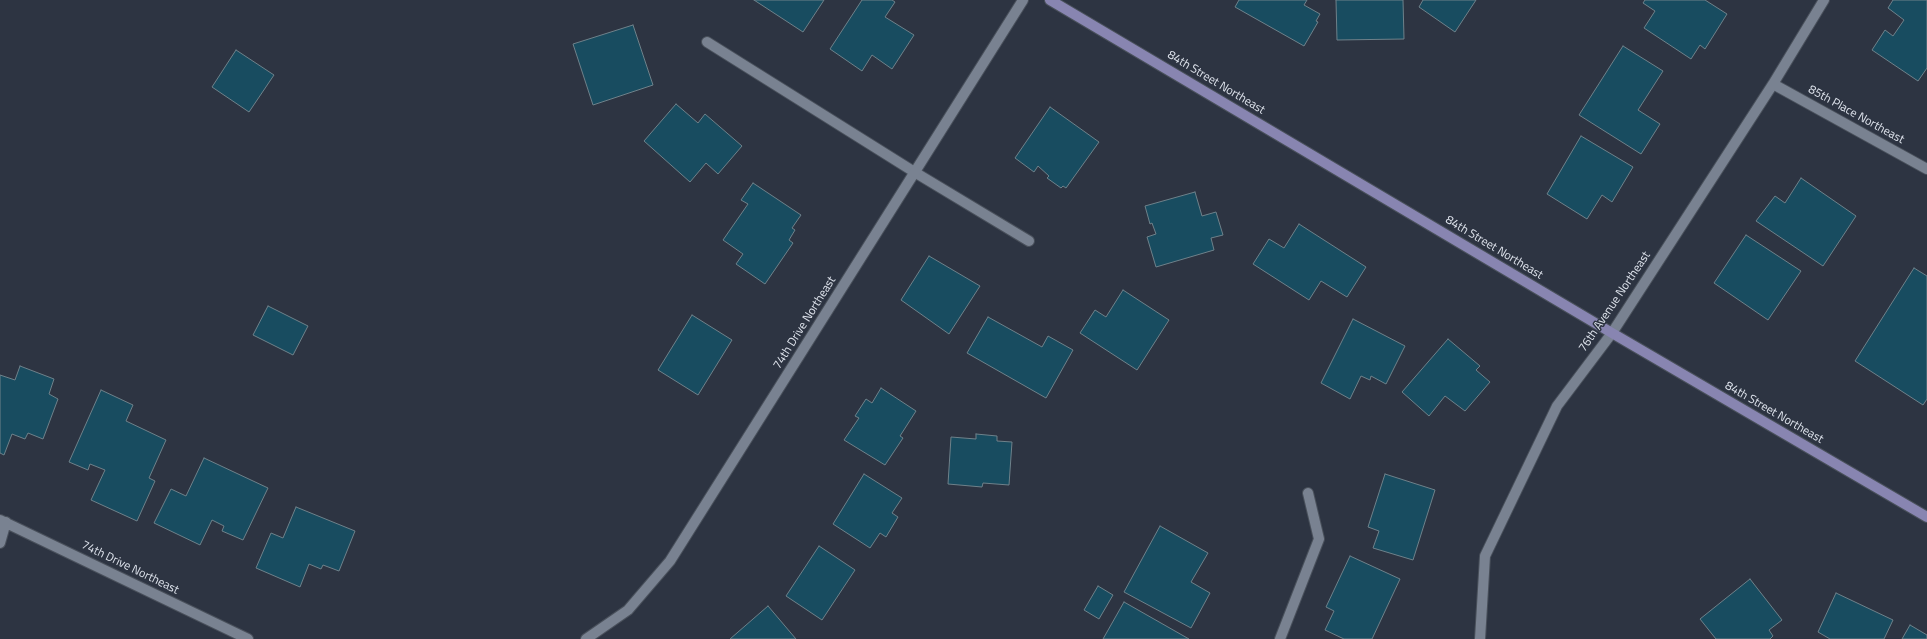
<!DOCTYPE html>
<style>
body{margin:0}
canvas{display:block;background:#2d3442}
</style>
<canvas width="1927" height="639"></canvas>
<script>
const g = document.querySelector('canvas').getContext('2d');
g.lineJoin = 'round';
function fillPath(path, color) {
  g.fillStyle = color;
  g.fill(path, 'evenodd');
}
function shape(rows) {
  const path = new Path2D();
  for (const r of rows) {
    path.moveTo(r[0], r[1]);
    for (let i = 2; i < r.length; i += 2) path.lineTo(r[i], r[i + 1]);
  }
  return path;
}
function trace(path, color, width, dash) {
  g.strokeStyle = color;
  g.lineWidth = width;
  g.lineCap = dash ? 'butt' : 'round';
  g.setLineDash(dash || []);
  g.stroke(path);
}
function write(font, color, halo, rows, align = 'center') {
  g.font = font + ' "Titillium Web",sans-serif';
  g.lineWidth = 3;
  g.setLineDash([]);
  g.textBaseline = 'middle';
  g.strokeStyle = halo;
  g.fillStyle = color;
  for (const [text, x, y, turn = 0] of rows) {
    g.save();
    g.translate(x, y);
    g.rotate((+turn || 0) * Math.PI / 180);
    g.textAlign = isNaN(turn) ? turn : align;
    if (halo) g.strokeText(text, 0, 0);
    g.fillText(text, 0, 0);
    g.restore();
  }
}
const building = shape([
 [754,0,824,0,803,32,754,0],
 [862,0,892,0,895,2,885,17,914,35,892,69,872,55,862,71,830,49,862,0],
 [1239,0,1307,0,1304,5,1320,14,1316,21,1318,22,1304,46,1235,7,1239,0],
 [1336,0,1403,0,1404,39,1337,40,1336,0],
 [1423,0,1476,0,1455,32,1419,7,1423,0],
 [1645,0,1705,0,1727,14,1705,49,1700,45,1691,59,1644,28,1655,11,1643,3,1645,0],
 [1893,0,1927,0,1927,68,1918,81,1872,50,1885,30,1893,36,1904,20,1888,8,1893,0],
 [633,25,653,85,593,105,573,44,633,25],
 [1623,46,1663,71,1638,110,1660,124,1641,154,1579,115,1623,46],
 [236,50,274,75,249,112,212,87,236,50],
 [676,104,698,123,705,114,742,146,718,174,706,163,690,182,644,141,676,104],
 [1050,107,1099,142,1066,188,1063,186,1061,188,1047,178,1049,176,1038,166,1034,172,1015,158,1050,107],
 [1581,136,1633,167,1612,202,1602,195,1587,219,1547,194,1581,136],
 [1801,178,1856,216,1823,266,1756,221,1775,196,1785,203,1801,178],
 [753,183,801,215,792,228,795,230,789,240,793,243,765,284,736,264,743,254,723,240,748,204,741,200,753,183],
 [1195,192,1202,216,1216,212,1223,235,1211,238,1214,250,1156,267,1147,237,1156,234,1152,223,1150,224,1145,206,1195,192],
 [1299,224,1366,267,1347,297,1321,281,1309,300,1253,264,1269,239,1284,248,1299,224],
 [1746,235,1801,271,1768,320,1714,283,1746,235],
 [929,256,980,286,949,334,901,300,929,256],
 [1914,268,1927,276,1927,399,1923,405,1855,361,1914,268],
 [1123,290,1169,320,1137,370,1080,333,1095,310,1106,317,1123,290],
 [268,306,308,326,293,355,253,335,268,306],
 [692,315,732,340,698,395,658,370,692,315],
 [988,317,1042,347,1048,336,1073,350,1046,398,967,353,988,317],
 [1353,319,1405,346,1386,384,1371,376,1370,380,1361,376,1350,399,1321,383,1353,319],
 [1448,339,1480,366,1476,370,1490,382,1465,411,1445,396,1429,416,1402,392,1448,339],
 [20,366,54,379,49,394,58,399,43,439,28,433,25,439,12,434,4,455,0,453,0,375,15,380,20,366],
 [881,388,916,411,900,436,903,438,885,465,844,440,859,418,855,416,866,399,872,403,881,388],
 [101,390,133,405,126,421,166,440,149,478,155,481,137,521,91,500,105,470,90,464,88,470,69,462,101,390],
 [976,434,997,436,997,441,1012,442,1009,485,983,483,982,487,948,484,951,437,976,439,976,434],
 [204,458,268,488,243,540,222,531,224,526,212,520,200,545,154,523,171,489,186,496,204,458],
 [864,474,902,498,892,513,898,517,886,537,880,533,870,548,833,524,864,474],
 [1385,474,1435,490,1413,560,1373,548,1379,531,1368,527,1385,474],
 [296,507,355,531,339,571,323,565,321,569,309,564,300,587,256,568,271,533,283,538,296,507],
 [1160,526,1208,553,1191,582,1210,593,1191,628,1124,592,1160,526],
 [819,546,855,570,822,620,786,596,819,546],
 [1350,556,1400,579,1372,639,1344,639,1325,630,1334,611,1326,607,1350,556],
 [1750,579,1782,620,1769,630,1773,636,1770,639,1716,639,1700,619,1750,579],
 [1098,586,1113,595,1099,619,1084,610,1098,586],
 [1836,593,1893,620,1884,639,1830,639,1818,632,1836,593],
 [1124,602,1189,639,1103,639,1124,602],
 [768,606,796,639,730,639,768,606],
 [1910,625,1927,635,1927,639,1902,639,1910,625]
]);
const lane = shape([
 [707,42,916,173,1029,241]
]);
const street = shape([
 [1773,84,1927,169],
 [0,520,248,639],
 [0,543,6,522],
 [586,639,628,610,670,561,1023,0],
 [1280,639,1319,539,1308,493],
 [1480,639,1485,556,1557,406,1612,333,1773,84,1824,0]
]);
const secondary = shape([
 [1050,0,1612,333,1927,517]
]);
const streetNames = [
 ["84th Street Northeast",1216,83,31],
 ["85th Place Northeast",1856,115,29],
 ["84th Street Northeast",1494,248,31],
 ["76th Avenue Northeast",1615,302,-56],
 ["74th Drive Northeast",805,323,-58],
 ["84th Street Northeast",1774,413,30],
 ["74th Drive Northeast",130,568,26]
];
fillPath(building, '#184c60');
trace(building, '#6e818a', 1);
trace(lane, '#49505b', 12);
trace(street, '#49505b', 12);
trace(secondary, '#49505b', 12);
trace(lane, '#798291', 10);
trace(street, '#798291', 10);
trace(secondary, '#8885b1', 10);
write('12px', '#dee3ec', '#2d3442', streetNames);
</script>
